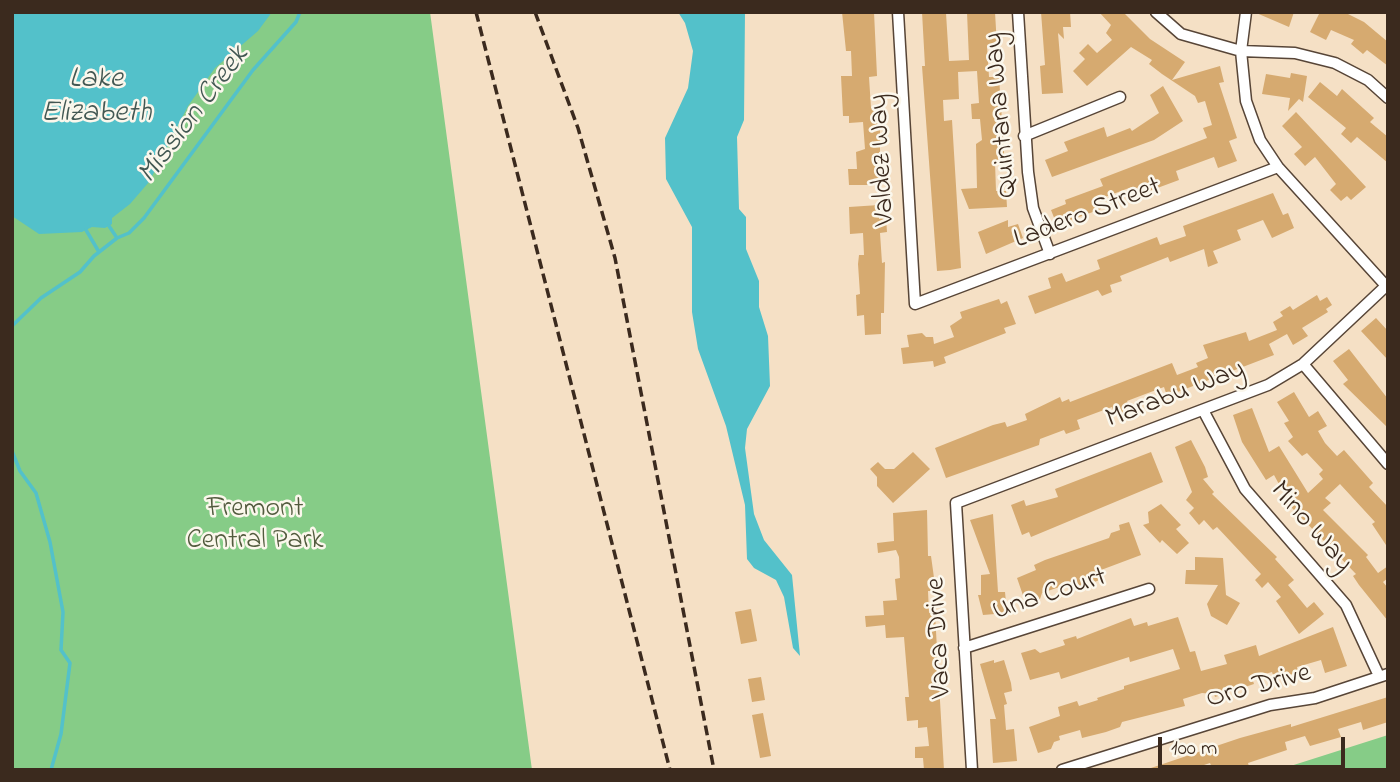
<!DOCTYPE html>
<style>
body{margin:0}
#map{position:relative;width:1400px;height:782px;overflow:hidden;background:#f5e0c5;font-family:"Indie Flower",sans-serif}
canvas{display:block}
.frame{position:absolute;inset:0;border:14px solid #3b2a1e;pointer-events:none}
.scale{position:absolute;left:1158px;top:737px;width:187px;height:32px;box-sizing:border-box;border:4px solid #3b2a1e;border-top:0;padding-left:9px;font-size:21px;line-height:24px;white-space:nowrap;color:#3b2a1e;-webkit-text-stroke:5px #fbf7ec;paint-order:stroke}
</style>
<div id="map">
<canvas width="1400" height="782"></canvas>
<div class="frame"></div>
<div class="scale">100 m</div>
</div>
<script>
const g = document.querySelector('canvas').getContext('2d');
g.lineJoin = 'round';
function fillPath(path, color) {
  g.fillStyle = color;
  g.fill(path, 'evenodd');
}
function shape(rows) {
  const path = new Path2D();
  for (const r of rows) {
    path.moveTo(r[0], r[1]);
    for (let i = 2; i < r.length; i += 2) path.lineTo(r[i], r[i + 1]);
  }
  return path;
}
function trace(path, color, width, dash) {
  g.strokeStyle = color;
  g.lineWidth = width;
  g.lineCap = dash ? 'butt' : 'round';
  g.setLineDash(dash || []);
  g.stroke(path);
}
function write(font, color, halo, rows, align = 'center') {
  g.font = font + ' "Indie Flower",sans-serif';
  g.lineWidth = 5;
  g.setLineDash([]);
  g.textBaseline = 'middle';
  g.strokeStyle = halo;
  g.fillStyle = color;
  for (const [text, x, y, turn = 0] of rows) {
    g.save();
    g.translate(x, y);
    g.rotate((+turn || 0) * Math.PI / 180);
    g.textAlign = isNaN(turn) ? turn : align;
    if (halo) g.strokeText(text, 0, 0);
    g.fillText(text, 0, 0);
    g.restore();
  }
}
const green = shape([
 [12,12,430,12,532,770,12,770],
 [1388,735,1388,770,1278,770]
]);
const water = shape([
 [12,12,272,12,258,31,215,68,188,106,149,182,130,204,112,218,112,224,105,228,92,227,82,232,39,234,12,216],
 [678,12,745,12,744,120,737,137,739,209,746,217,746,249,759,281,759,307,768,336,770,386,747,429,745,448,754,514,764,540,792,575,800,656,793,648,784,597,776,580,754,568,747,559,745,505,726,426,698,349,692,312,692,227,666,179,665,138,688,88,693,51,685,23]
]);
const stream = shape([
 [109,226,117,238],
 [86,230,99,252],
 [12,326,41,298,80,272,94,256,117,238,129,233,144,218,253,70,296,22,300,12],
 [12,451,20,471,36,493,50,542,63,612,61,650,70,663,61,734,51,770]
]);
const building = shape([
 [842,12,874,12,877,76,869,77,871,108,880,108,880,185,849,185,848,169,857,169,856,152,865,149,863,122,849,123,849,116,843,116,841,76,852,76,851,51,846,51],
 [922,12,946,13,949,61,969,60,967,12,995,12,997,46,987,46,989,77,999,77,1004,150,1004,161,995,162,996,191,1006,191,1007,207,969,209,961,189,977,188,976,144,982,140,980,119,972,119,971,104,979,103,977,71,958,72,959,99,943,100,944,121,952,120,961,268,950,270,937,271,922,66,925,66],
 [1041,12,1070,12,1071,27,1063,27,1064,39,1058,33,1063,93,1042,94,1040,66,1045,65],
 [1099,12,1123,12,1150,39,1185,62,1172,80,1220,66,1224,82,1219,83,1237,138,1229,141,1237,161,1218,168,1214,157,1176,171,1179,180,1133,197,1129,188,1097,200,1101,209,1057,225,1051,210,1066,204,1065,200,1103,186,1100,179,1207,138,1203,128,1212,125,1205,101,1198,103,1195,96,1162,74,1149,64,1152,60,1131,47,1087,86,1073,71,1085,59,1079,53,1088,44,1097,53,1112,40,1106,33,1111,25],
 [1254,12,1294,12,1289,27],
 [1320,12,1344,12,1364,22,1388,42,1388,66,1367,50,1363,54,1351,44,1354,40,1331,30,1326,40,1310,32],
 [1291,73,1307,76,1303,102,1299,99,1288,111,1290,98,1262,94,1266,74,1290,78],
 [1320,82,1337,96,1342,89,1374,118,1370,122,1388,137,1388,163,1357,137,1351,143,1341,134,1346,128,1308,97],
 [1163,86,1183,121,1154,140,1052,177,1045,160,1068,151,1064,142,1104,127,1107,137,1130,128,1132,131,1159,113,1150,95],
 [1296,112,1366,187,1351,200,1347,196,1341,201,1330,190,1336,184,1315,157,1305,166,1294,154,1302,147,1282,126],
 [1273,193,1283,215,1288,213,1294,228,1272,238,1263,220,1237,230,1241,240,1213,251,1218,263,1208,267,1204,249,1170,262,1168,257,1120,276,1122,281,1110,285,1112,292,1102,296,1098,290,1035,314,1028,296,1051,288,1048,278,1062,273,1066,282,1100,269,1097,260,1157,237,1160,245,1186,236,1183,226],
 [879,205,879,219,886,218,887,232,880,233,882,263,885,262,884,313,881,313,881,334,865,335,864,315,857,316,856,295,860,294,858,264,859,255,864,255,863,233,850,234,849,207],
 [1008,220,1008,227,1018,224,1023,238,986,254,978,232],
 [1317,295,1320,301,1327,297,1332,305,1326,309,1328,312,1302,328,1308,336,1293,345,1287,334,1269,344,1274,355,1167,396,1164,387,1127,401,1131,410,1115,416,1112,407,1077,420,1080,429,1066,434,1064,430,1040,439,1039,445,946,478,935,448,993,425,1005,422,1007,427,1027,420,1025,414,1060,397,1062,402,1069,399,1070,402,1172,363,1177,375,1198,367,1196,363,1208,358,1203,345,1246,332,1249,341,1277,330,1273,322,1283,316,1280,312,1290,306,1293,310],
 [999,299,1001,304,1007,301,1016,324,1004,328,1006,333,944,357,946,363,934,367,933,361,903,364,901,348,909,347,907,335,922,333,926,337,933,337,934,344,954,337,950,326,962,318,960,312],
 [1376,318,1388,331,1388,360,1361,331],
 [1349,349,1388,399,1388,428,1343,384,1348,380,1333,361],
 [1294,392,1309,417,1318,411,1327,426,1318,431,1325,443,1337,456,1344,450,1373,483,1369,487,1388,507,1388,548,1372,524,1375,522,1340,484,1325,498,1331,503,1323,510,1368,555,1366,557,1378,573,1388,566,1388,578,1383,582,1388,588,1388,621,1359,585,1353,576,1356,574,1292,508,1274,475,1266,480,1242,442,1233,415,1252,408,1269,452,1279,446,1308,493,1323,479,1319,474,1323,470,1307,453,1302,456,1288,441,1293,437,1284,423,1289,421,1277,402],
 [1191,440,1205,467,1208,477,1203,479,1214,492,1212,494,1277,557,1275,559,1294,580,1288,585,1307,608,1314,602,1324,614,1299,634,1276,601,1281,597,1268,582,1262,588,1255,580,1261,574,1217,527,1213,530,1204,520,1199,525,1189,513,1194,508,1186,500,1192,492,1175,447],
 [913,452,930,469,893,503,877,486,877,477,870,469,878,462,885,469,894,469],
 [1151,452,1163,482,1031,537,1029,532,1022,535,1011,505,1024,500,1026,506,1058,497,1055,489],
 [1161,504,1181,525,1176,529,1189,543,1177,554,1162,540,1160,543,1143,525,1149,523,1148,512],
 [927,510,928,556,931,556,935,585,934,591,928,591,929,613,935,614,944,770,924,770,923,758,915,758,915,747,929,746,927,727,918,728,918,720,907,721,905,697,909,697,904,637,886,638,885,625,866,627,865,616,884,615,883,601,897,600,895,579,900,578,899,557,896,550,878,553,877,543,894,541,893,513],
 [993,514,998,592,1005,592,1007,613,983,615,978,595,981,595,981,575,990,574,970,520],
 [1129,522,1141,555,1101,570,1104,578,1083,587,1070,591,1068,584,1042,593,1040,599,1026,604,1017,578,1036,570,1034,565,1045,560,1109,538,1111,533,1120,530,1119,525],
 [1195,557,1223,558,1226,595,1240,603,1227,625,1211,616,1207,604,1218,585,1185,584,1186,570,1195,570],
 [751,609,757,641,741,644,735,612],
 [1178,617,1190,652,1195,651,1201,671,1227,664,1224,655,1256,645,1259,656,1333,627,1347,666,1325,673,1321,660,1297,667,1298,672,1281,678,1274,678,1272,672,1252,678,1254,684,1215,697,1214,694,1202,693,1183,699,1185,706,1122,722,1120,727,1106,732,1082,738,1080,730,1059,736,1060,740,1054,742,1051,749,1038,753,1029,727,1060,716,1058,707,1077,701,1079,706,1098,700,1097,698,1124,689,1124,686,1180,669,1173,649,1130,662,1129,657,1061,679,1059,672,1030,680,1021,653,1035,649,1040,653,1059,647,1065,645,1063,640,1076,636,1077,639,1131,618,1134,626,1147,622,1148,626],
 [994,660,994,663,1004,660,1011,683,1012,691,1004,693,1007,704,1004,705,1006,730,1014,729,1017,761,993,763,990,719,996,719,980,664],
 [761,677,765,700,752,702,748,679],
 [1388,697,1388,722,1363,730,1361,722,1338,729,1341,737,1310,746,1305,736,1285,742,1287,750,1248,763,1250,770,1213,770,1210,763,1189,770,1145,770,1240,738,1291,724,1291,727],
 [763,713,771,756,760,758,752,715]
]);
const minor = shape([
 [898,12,915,304,1278,167],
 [1018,12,1028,172,1033,208,1050,254],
 [1156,12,1181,34,1241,51,1295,53,1335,63,1368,80,1388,98],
 [1246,12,1241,51,1246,101,1260,140,1278,167,1388,288],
 [1024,136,1120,97],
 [1303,364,1388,464],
 [1203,410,1245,489,1346,605,1379,676],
 [964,648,1149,589],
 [972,770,956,503,1268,385,1303,364,1386,286],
 [1062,770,1270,705,1315,698,1388,674]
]);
const rail = shape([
 [476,12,670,770],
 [535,12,578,128,615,258,714,770]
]);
const streetNames = [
 ["Quintana Way",1003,115,-95],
 ["Valdez Way",884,160,-93],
 ["Ladero Street",1088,215,-21],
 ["Marabu Way",1176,396,-21],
 ["Mino Way",1310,528,49],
 ["Una Court",1050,596,-18],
 ["Vaca Drive",941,638,-93],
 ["Oro Drive",1259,688,-15]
];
const parkNames = [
 ["Fremont",255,510],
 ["Central Park",255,542]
];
const waterNames = [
 ["Lake",96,81],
 ["Elizabeth",96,115],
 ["Mission Creek",195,116,-53]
];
fillPath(green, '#86cc87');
fillPath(water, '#53c1ca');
trace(stream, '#53c1ca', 3.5);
fillPath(building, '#d6aa70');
trace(minor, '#574537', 13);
trace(minor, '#fff', 10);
trace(rail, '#3b2a1e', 3.5, [10, 5]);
write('28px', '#3b2a1e', '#fbf7ec', streetNames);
write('28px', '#525b3e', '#fbf7ec', parkNames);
write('italic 30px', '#425752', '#fbf7ec', waterNames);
</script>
